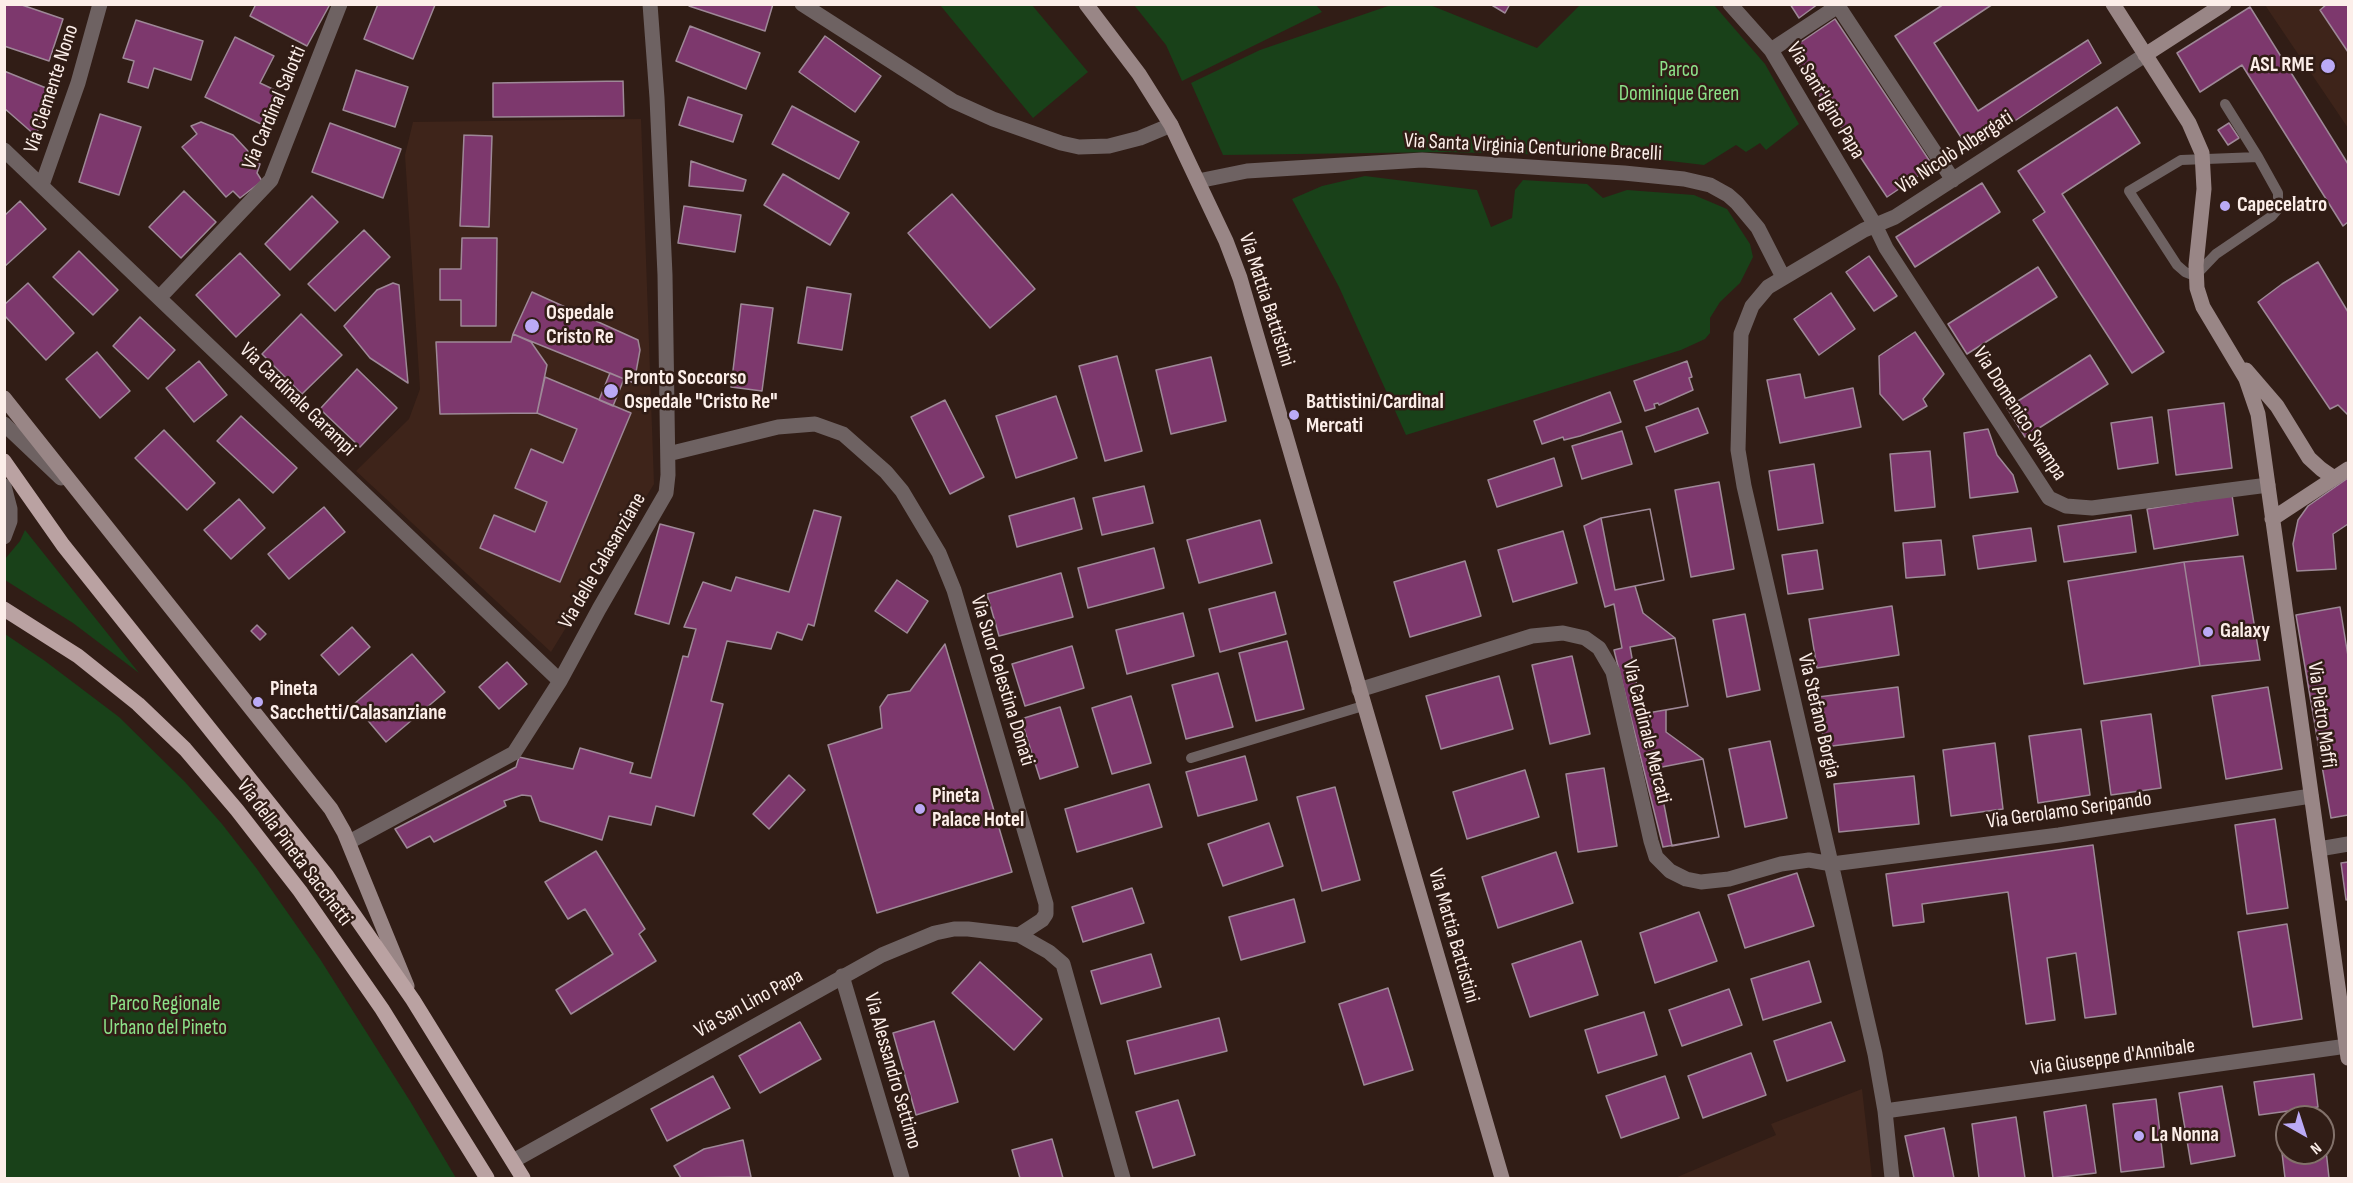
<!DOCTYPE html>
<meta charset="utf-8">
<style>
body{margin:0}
#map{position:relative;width:2353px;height:1183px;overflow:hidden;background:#311d16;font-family:"Sofia Sans Condensed",sans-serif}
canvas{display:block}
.frame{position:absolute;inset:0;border:6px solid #fceee9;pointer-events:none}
.north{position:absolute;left:2275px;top:1105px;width:60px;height:60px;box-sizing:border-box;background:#311d16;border:2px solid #82716a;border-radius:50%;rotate:141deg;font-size:16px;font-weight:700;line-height:24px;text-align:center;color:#fceee9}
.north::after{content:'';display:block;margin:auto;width:21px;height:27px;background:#bbaaf6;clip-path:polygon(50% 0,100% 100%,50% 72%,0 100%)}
</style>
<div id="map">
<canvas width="2353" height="1183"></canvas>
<div class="frame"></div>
<div class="north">N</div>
</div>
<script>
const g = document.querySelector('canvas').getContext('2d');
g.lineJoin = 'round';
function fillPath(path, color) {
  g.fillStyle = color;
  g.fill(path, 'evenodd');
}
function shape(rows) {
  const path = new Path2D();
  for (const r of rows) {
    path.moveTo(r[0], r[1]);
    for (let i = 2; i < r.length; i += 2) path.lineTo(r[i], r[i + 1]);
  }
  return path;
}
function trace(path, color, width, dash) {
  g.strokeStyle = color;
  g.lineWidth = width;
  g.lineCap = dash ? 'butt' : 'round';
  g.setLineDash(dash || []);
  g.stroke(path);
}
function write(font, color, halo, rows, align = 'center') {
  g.font = font + ' "Sofia Sans Condensed",sans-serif';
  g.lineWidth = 5;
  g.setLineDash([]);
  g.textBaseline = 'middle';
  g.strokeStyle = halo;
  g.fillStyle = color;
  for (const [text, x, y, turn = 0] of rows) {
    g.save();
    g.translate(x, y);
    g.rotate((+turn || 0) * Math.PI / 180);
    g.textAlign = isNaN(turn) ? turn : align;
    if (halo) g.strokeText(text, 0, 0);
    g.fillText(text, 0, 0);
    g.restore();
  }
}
const built = shape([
 [2265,5,2348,5,2348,128],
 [641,119,654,484,551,652,356,471,409,419,420,389,405,155,413,122],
 [1862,1089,1872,1178,1675,1178,1776,1135,1771,1124]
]);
const green = shape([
 [940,5,1032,5,1088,72,1033,118],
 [1316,5,1322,12,1182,81,1166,45,1134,5],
 [1391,5,1430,5,1537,48,1580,5,1714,5,1765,64,1799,124,1766,150,1760,143,1746,152,1736,145,1704,165,1636,157,1446,152,1223,155,1191,83,1260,50],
 [1365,176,1477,190,1491,227,1512,218,1515,190,1523,180,1587,184,1603,198,1627,190,1694,195,1727,209,1750,244,1753,257,1740,283,1720,302,1710,318,1710,333,1705,339,1681,350,1406,435,1339,287,1292,199,1322,186],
 [25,530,139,673,73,623,5,580,5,559,20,541],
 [5,634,45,661,119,717,185,782,222,824,257,869,320,959,410,1101,456,1178,5,1178]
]);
const building = shape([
 [4,4,19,4,63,19,49,61,4,46,4,4],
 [256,4,326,4,329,6,307,46,250,16,256,4],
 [378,4,435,5,413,59,364,39,378,4],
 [690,4,773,4,765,31,689,6,690,4],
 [1490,4,1510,4,1505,13,1490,4],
 [1790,4,1818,4,1799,18,1790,4],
 [1944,4,1993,4,1934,43,1978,111,2088,40,2101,63,1970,151,1895,36,1944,4],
 [2348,4,2348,52,2320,10,2327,4,2348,4],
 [2250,7,2348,164,2348,222,2343,226,2242,65,2200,92,2177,53,2250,7],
 [1835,19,1933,166,1887,197,1789,50,1835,19],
 [136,20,203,41,191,80,154,68,148,88,128,82,134,61,123,58,136,20],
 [690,26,760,53,746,89,676,61,690,26],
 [825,36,881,76,855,112,799,72,825,36],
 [235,37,274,56,260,83,279,92,263,125,205,97,235,37],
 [356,70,408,87,395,127,343,110,356,70],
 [4,71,51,90,36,136,4,108,4,71],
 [623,81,624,116,493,117,493,83,623,81],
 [688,97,742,115,733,142,679,125,688,97],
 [792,106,859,142,839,179,772,144,792,106],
 [2117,107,2140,143,2062,194,2164,352,2132,373,2033,220,2045,212,2018,171,2117,107],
 [100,114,141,127,119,195,79,182,100,114],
 [201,122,233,135,260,164,257,173,262,181,240,198,233,191,226,197,182,147,197,134,191,126,201,122],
 [330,123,401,149,383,198,312,172,330,123],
 [2229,123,2239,138,2228,145,2218,130,2229,123],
 [464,135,492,136,489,227,460,226,464,135],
 [691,161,746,180,743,191,689,186,691,161],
 [783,174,849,213,830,245,764,205,783,174],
 [1982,183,2000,212,1915,267,1896,237,1982,183],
 [184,191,216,222,181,258,149,227,184,191],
 [952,194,1035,289,990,328,908,233,952,194],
 [312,196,338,222,290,270,265,244,312,196],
 [20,201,46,229,4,267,4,216,20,201],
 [684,206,741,215,735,252,678,243,684,206],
 [364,230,390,257,335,311,308,284,364,230],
 [462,238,497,238,496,326,461,326,461,300,440,300,440,269,461,269,462,238],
 [79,251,118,290,93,315,53,277,79,251],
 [240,253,280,295,236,337,196,295,240,253],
 [1869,256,1897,296,1874,311,1846,272,1869,256],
 [2318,262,2348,312,2348,415,2338,405,2330,409,2258,302,2282,284,2318,262],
 [2038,267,2057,297,1967,354,1948,324,2038,267],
 [28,283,74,333,46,360,4,315,4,305,28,283],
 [393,283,399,285,408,383,370,358,344,326,377,290,393,283],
 [807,287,851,294,842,350,798,343,807,287],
 [532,292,638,340,640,350,634,383,513,334,532,292],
 [1831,293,1855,329,1819,355,1794,319,1831,293],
 [741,304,773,308,762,391,731,387,741,304],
 [301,314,342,355,302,394,262,354,301,314],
 [140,317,175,350,148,379,113,346,140,317],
 [1915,332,1944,374,1923,399,1927,406,1903,420,1880,394,1879,356,1915,332],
 [513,334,531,342,547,365,537,413,440,414,436,342,511,342,513,334],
 [97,352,130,391,100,418,66,379,97,352],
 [2090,355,2108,384,2025,437,2007,408,2090,355],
 [1117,356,1142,451,1105,461,1079,366,1117,356],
 [1211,357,1226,421,1171,434,1156,370,1211,357],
 [199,361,227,395,194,422,166,388,199,361],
 [1687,361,1692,377,1689,378,1693,390,1659,405,1658,403,1654,404,1655,408,1645,411,1634,381,1687,361],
 [357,369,397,408,360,447,320,409,357,369],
 [610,373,624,379,613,406,599,400,610,373],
 [1800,374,1805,398,1853,388,1861,427,1780,443,1767,380,1800,374],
 [545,377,631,413,560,582,480,548,494,515,535,532,547,502,515,488,531,449,563,463,577,429,537,413,545,377],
 [1610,392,1621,422,1580,436,1564,440,1563,437,1542,444,1534,421,1610,392],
 [1056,396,1077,458,1016,478,996,416,1056,396],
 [945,400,984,477,950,494,911,417,945,400],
 [2224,403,2232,468,2176,475,2168,410,2224,403],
 [1698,408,1708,433,1655,452,1646,427,1698,408],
 [241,416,297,468,273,493,217,441,241,416],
 [2152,417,2158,463,2118,469,2111,423,2152,417],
 [1988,429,1997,455,2013,475,2018,492,1970,498,1964,433,1988,429],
 [164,430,215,483,187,510,135,458,164,430],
 [1622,431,1632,464,1582,479,1572,446,1622,431],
 [1930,451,1935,507,1895,511,1890,454,1930,451],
 [1554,458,1562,486,1497,507,1488,480,1554,458],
 [1814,464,1823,523,1778,530,1769,471,1814,464],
 [2348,478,2348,524,2333,534,2336,569,2297,571,2293,544,2298,520,2308,506,2348,478],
 [1719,482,1734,569,1691,577,1675,490,1719,482],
 [1144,486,1153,523,1102,535,1093,498,1144,486],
 [2232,495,2238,535,2154,549,2147,509,2232,495],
 [1074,498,1082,529,1017,547,1009,516,1074,498],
 [239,499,265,528,231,559,204,530,239,499],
 [324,507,345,532,289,579,268,554,324,507],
 [1650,509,1664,580,1615,590,1601,518,1650,509],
 [1650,509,1664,580,1635,586,1643,613,1675,638,1688,706,1666,710,1666,732,1703,759,1719,837,1663,847,1614,650,1622,648,1614,604,1605,607,1584,526,1601,518,1650,509],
 [814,510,841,517,814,626,808,624,802,640,777,632,771,649,727,641,711,701,723,704,694,816,656,806,651,825,609,816,602,840,540,821,531,796,522,795,504,801,506,806,434,842,430,836,407,848,395,829,516,767,519,757,573,769,580,748,633,763,630,773,651,778,683,656,688,657,696,629,684,627,703,582,731,591,736,577,789,592,814,510],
 [2131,515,2136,552,2064,562,2058,526,2131,515],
 [1260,520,1272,563,1199,583,1187,540,1260,520],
 [660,524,694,533,669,624,635,614,660,524],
 [2031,528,2036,561,1978,569,1973,536,2031,528],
 [1563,531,1577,583,1513,602,1498,550,1563,531],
 [1941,540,1945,575,1906,578,1903,543,1941,540],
 [1154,548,1164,588,1088,608,1078,568,1154,548],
 [1817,550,1823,589,1788,594,1782,555,1817,550],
 [2243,556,2260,660,2200,666,2184,562,2243,556],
 [1465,561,1481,616,1410,637,1394,582,1465,561],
 [2184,562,2200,666,2084,684,2068,581,2184,562],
 [1061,573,1073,617,999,636,987,594,1061,573],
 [897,580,928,601,907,633,875,611,897,580],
 [1275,592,1286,634,1220,652,1209,609,1275,592],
 [1892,606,1899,655,1817,668,1809,619,1892,606],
 [2340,607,2348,656,2348,815,2331,818,2296,615,2340,607],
 [1183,613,1194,656,1127,674,1116,630,1183,613],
 [1745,614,1760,690,1727,697,1713,620,1745,614],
 [257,625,266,634,260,640,251,631,257,625],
 [352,627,370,647,339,675,321,655,352,627],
 [1675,638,1688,706,1642,714,1630,647,1675,638],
 [1287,641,1304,709,1256,721,1239,653,1287,641],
 [945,644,1012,872,877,913,828,745,882,728,880,707,888,695,910,691,945,644],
 [1072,646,1084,688,1025,706,1012,664,1072,646],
 [412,654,445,692,386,742,354,704,412,654],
 [1572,656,1590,734,1550,744,1532,665,1572,656],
 [507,662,527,684,499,709,479,687,507,662],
 [1218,673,1233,727,1186,739,1172,685,1218,673],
 [1499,676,1513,729,1441,749,1426,696,1499,676],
 [1898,687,1904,737,1824,747,1818,697,1898,687],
 [2268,687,2282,769,2226,779,2212,696,2268,687],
 [1131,696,1151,763,1112,774,1092,708,1131,696],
 [1060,707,1078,767,1040,779,1021,719,1060,707],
 [2151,714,2161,788,2111,795,2101,721,2151,714],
 [2081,729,2090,795,2038,803,2029,736,2081,729],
 [1770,741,1787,818,1745,827,1729,749,1770,741],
 [1995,743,2003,809,1951,816,1943,750,1995,743],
 [1245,756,1257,800,1198,816,1186,772,1245,756],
 [1703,759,1719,837,1672,846,1657,768,1703,759],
 [1604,768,1617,846,1578,852,1566,774,1604,768],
 [1525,770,1539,817,1467,839,1453,792,1525,770],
 [789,775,805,790,769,829,753,814,789,775],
 [1914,776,1919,824,1839,832,1834,784,1914,776],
 [1149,784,1162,827,1077,852,1065,809,1149,784],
 [1335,787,1360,880,1322,891,1297,797,1335,787],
 [2275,819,2288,908,2247,914,2235,825,2275,819],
 [1269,823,1283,866,1223,886,1208,844,1269,823],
 [2093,845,2116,1014,2085,1018,2076,953,2047,958,2055,1020,2026,1024,2008,892,1922,904,1924,922,1893,926,1886,874,2093,845],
 [596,851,645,929,639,934,656,961,571,1014,556,990,613,954,585,909,568,919,545,882,596,851],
 [1556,852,1573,903,1498,928,1482,877,1556,852],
 [2348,862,2348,899,2346,900,2341,863,2348,862],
 [1797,873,1814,926,1745,948,1728,895,1797,873],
 [1132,888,1144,923,1083,942,1072,907,1132,888],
 [1294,899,1305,942,1241,960,1229,917,1294,899],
 [1699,912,1717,961,1655,983,1640,933,1699,912],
 [2287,924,2302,1019,2253,1027,2238,932,2287,924],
 [1581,941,1598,995,1530,1017,1512,964,1581,941],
 [1151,954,1161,987,1101,1004,1091,971,1151,954],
 [1809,961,1821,1002,1763,1020,1751,979,1809,961],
 [980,962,1042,1019,1014,1050,952,993,980,962],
 [1388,988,1413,1070,1364,1085,1339,1004,1388,988],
 [1729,989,1742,1025,1682,1046,1669,1010,1729,989],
 [1644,1012,1657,1055,1598,1073,1585,1030,1644,1012],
 [1219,1018,1227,1051,1135,1074,1127,1041,1219,1018],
 [934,1021,958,1102,916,1115,893,1033,934,1021],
 [800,1022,821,1059,760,1093,739,1056,800,1022],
 [1831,1022,1845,1061,1787,1081,1774,1041,1831,1022],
 [1751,1053,1766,1095,1703,1118,1688,1076,1751,1053],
 [2314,1074,2318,1107,2259,1115,2254,1082,2314,1074],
 [713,1076,730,1108,667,1141,651,1109,713,1076],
 [1665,1076,1679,1118,1621,1138,1606,1096,1665,1076],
 [2222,1086,2235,1156,2191,1164,2179,1093,2222,1086],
 [2156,1099,2164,1167,2121,1172,2113,1104,2156,1099],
 [1178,1100,1195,1155,1153,1168,1136,1112,1178,1100],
 [2086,1105,2096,1173,2053,1178,2044,1112,2086,1105],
 [2016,1117,2025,1178,1979,1178,1972,1124,2016,1117],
 [1944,1128,1954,1178,1914,1178,1905,1136,1944,1128],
 [2324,1131,2329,1178,2285,1178,2280,1136,2287,1135,2287,1153,2323,1153,2324,1131],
 [1052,1139,1063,1178,1020,1178,1012,1150,1052,1139],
 [743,1140,751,1177,681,1178,674,1166,704,1149,743,1140]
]);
const lane = shape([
 [2225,104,2258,157,2278,193,2278,209,2272,216,2216,254,2195,276,2185,272,2177,265,2129,191,2181,160,2258,157],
 [1191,758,1363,706]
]);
const street = shape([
 [802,4,953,101,993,119,1061,143,1079,147,1109,146,1140,138,1171,125],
 [1730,4,1771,50,1875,225,1886,248,2049,498,2066,506,2092,508,2268,485],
 [1771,50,1838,6,1953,180],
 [4,150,560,681],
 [1198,181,1247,171,1422,160,1624,173,1684,179,1710,185,1728,195,1737,203,1758,228,1783,277],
 [42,185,78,83,100,4],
 [160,297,271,180,340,4],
 [4,424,61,478],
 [668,454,778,427,815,424,843,434,886,472,902,491,939,553,954,590,1046,904,1046,914,1042,920,1019,935],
 [4,486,10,509,10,521,4,537],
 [1359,690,1532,636,1563,633,1585,638,1599,648,1613,672,1651,841,1656,857,1670,871,1686,879,1701,882,1729,879,1781,864,1809,860,1832,864,2059,835,2311,796],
 [349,842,514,753,560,681,599,609,666,493,668,475,665,275,657,98,650,4],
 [2319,849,2348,844],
 [842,976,902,1178],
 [1885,1111,2347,1046],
 [513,1161,882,955,935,933,954,929,968,929,1019,935,1049,952,1063,964,1123,1178],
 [1892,1178,1885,1111,1875,1054,1744,486,1738,450,1741,334,1752,306,1768,287,1864,230,1895,217,2145,55]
]);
const secondary = shape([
 [1086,4,1139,74,1171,125,1226,241,1240,278,1502,1178],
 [2113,4,2189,123,2202,153,2204,189,2196,265,2197,288,2203,307,2246,379,2258,414,2348,1058],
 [2145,55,2224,4],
 [2246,370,2277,406,2309,458,2321,469,2334,478],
 [4,398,331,809,344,832,407,986],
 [2272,519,2348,469]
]);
const primary = shape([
 [4,461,63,545,327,876,413,1000,523,1178],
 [4,609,78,656,138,704,185,749,237,810,300,891,382,1009,487,1178]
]);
const markers = [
 [2328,66,8,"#bbaaf6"],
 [2225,206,6,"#bbaaf6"],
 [532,326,8,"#bbaaf6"],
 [611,391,8,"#bbaaf6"],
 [1294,415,6,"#bbaaf6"],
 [2208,632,6,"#bbaaf6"],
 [258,702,6,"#bbaaf6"],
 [920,809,6,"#bbaaf6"],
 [2139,1136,6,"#bbaaf6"]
];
const poiNames = [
 ["ASL RME",2314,66,"right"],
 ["Capecelatro",2237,206],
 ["Ospedale",546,314],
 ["Cristo Re",546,338],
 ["Pronto Soccorso",624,379],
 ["Ospedale \"Cristo Re\"",624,403],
 ["Battistini/Cardinal",1306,403],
 ["Mercati",1306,427],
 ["Galaxy",2220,632],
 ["Pineta",270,690],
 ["Sacchetti/Calasanziane",270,714],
 ["Pineta",932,797],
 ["Palace Hotel",932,821],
 ["La Nonna",2151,1136]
];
const parkNames = [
 ["Parco",1679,71],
 ["Dominique Green",1679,95],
 ["Parco Regionale",165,1005],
 ["Urbano del Pineto",165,1029]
];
const streetNames = [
 ["Via Clemente Nono",52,89,-72],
 ["Via Sant'Igino Papa",1825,101,59],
 ["Via Cardinal Salotti",275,108,-67],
 ["Via Santa Virginia Centurione Bracelli",1533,148,3],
 ["Via Nicolò Albergati",1955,153,-33],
 ["Via Mattia Battistini",1266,300,72],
 ["Via Cardinale Garampi",297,400,44],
 ["Via Domenico Svampa",2019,414,57],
 ["Via delle Calasanziane",603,561,-60],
 ["Via Suor Celestina Donati",1002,681,73],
 ["Via Pietro Maffi",2321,715,82],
 ["Via Stefano Borgia",1818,716,77],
 ["Via Cardinale Mercati",1646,732,76],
 ["Via Gerolamo Seripando",2069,811,-8],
 ["Via della Pineta Sacchetti",294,853,53],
 ["Via Mattia Battistini",1453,936,74],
 ["Via San Lino Papa",749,1004,-29],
 ["Via Giuseppe d'Annibale",2113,1058,-8],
 ["Via Alessandro Settimo",892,1071,74]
];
fillPath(built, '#3e241a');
fillPath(green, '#194119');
fillPath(building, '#7d386d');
trace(building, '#9e8897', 1.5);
trace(lane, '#6e6262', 10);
trace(street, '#6e6262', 15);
trace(secondary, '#998686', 15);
trace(primary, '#baa2a2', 15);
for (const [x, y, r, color] of markers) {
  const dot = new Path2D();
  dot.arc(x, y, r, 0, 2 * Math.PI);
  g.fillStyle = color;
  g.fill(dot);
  trace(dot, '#311d16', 2);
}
write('bold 21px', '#fceee9', '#311d16', poiNames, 'left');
write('21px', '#8ce289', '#311d16', parkNames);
write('21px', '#fceee9', '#311d16', streetNames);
</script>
